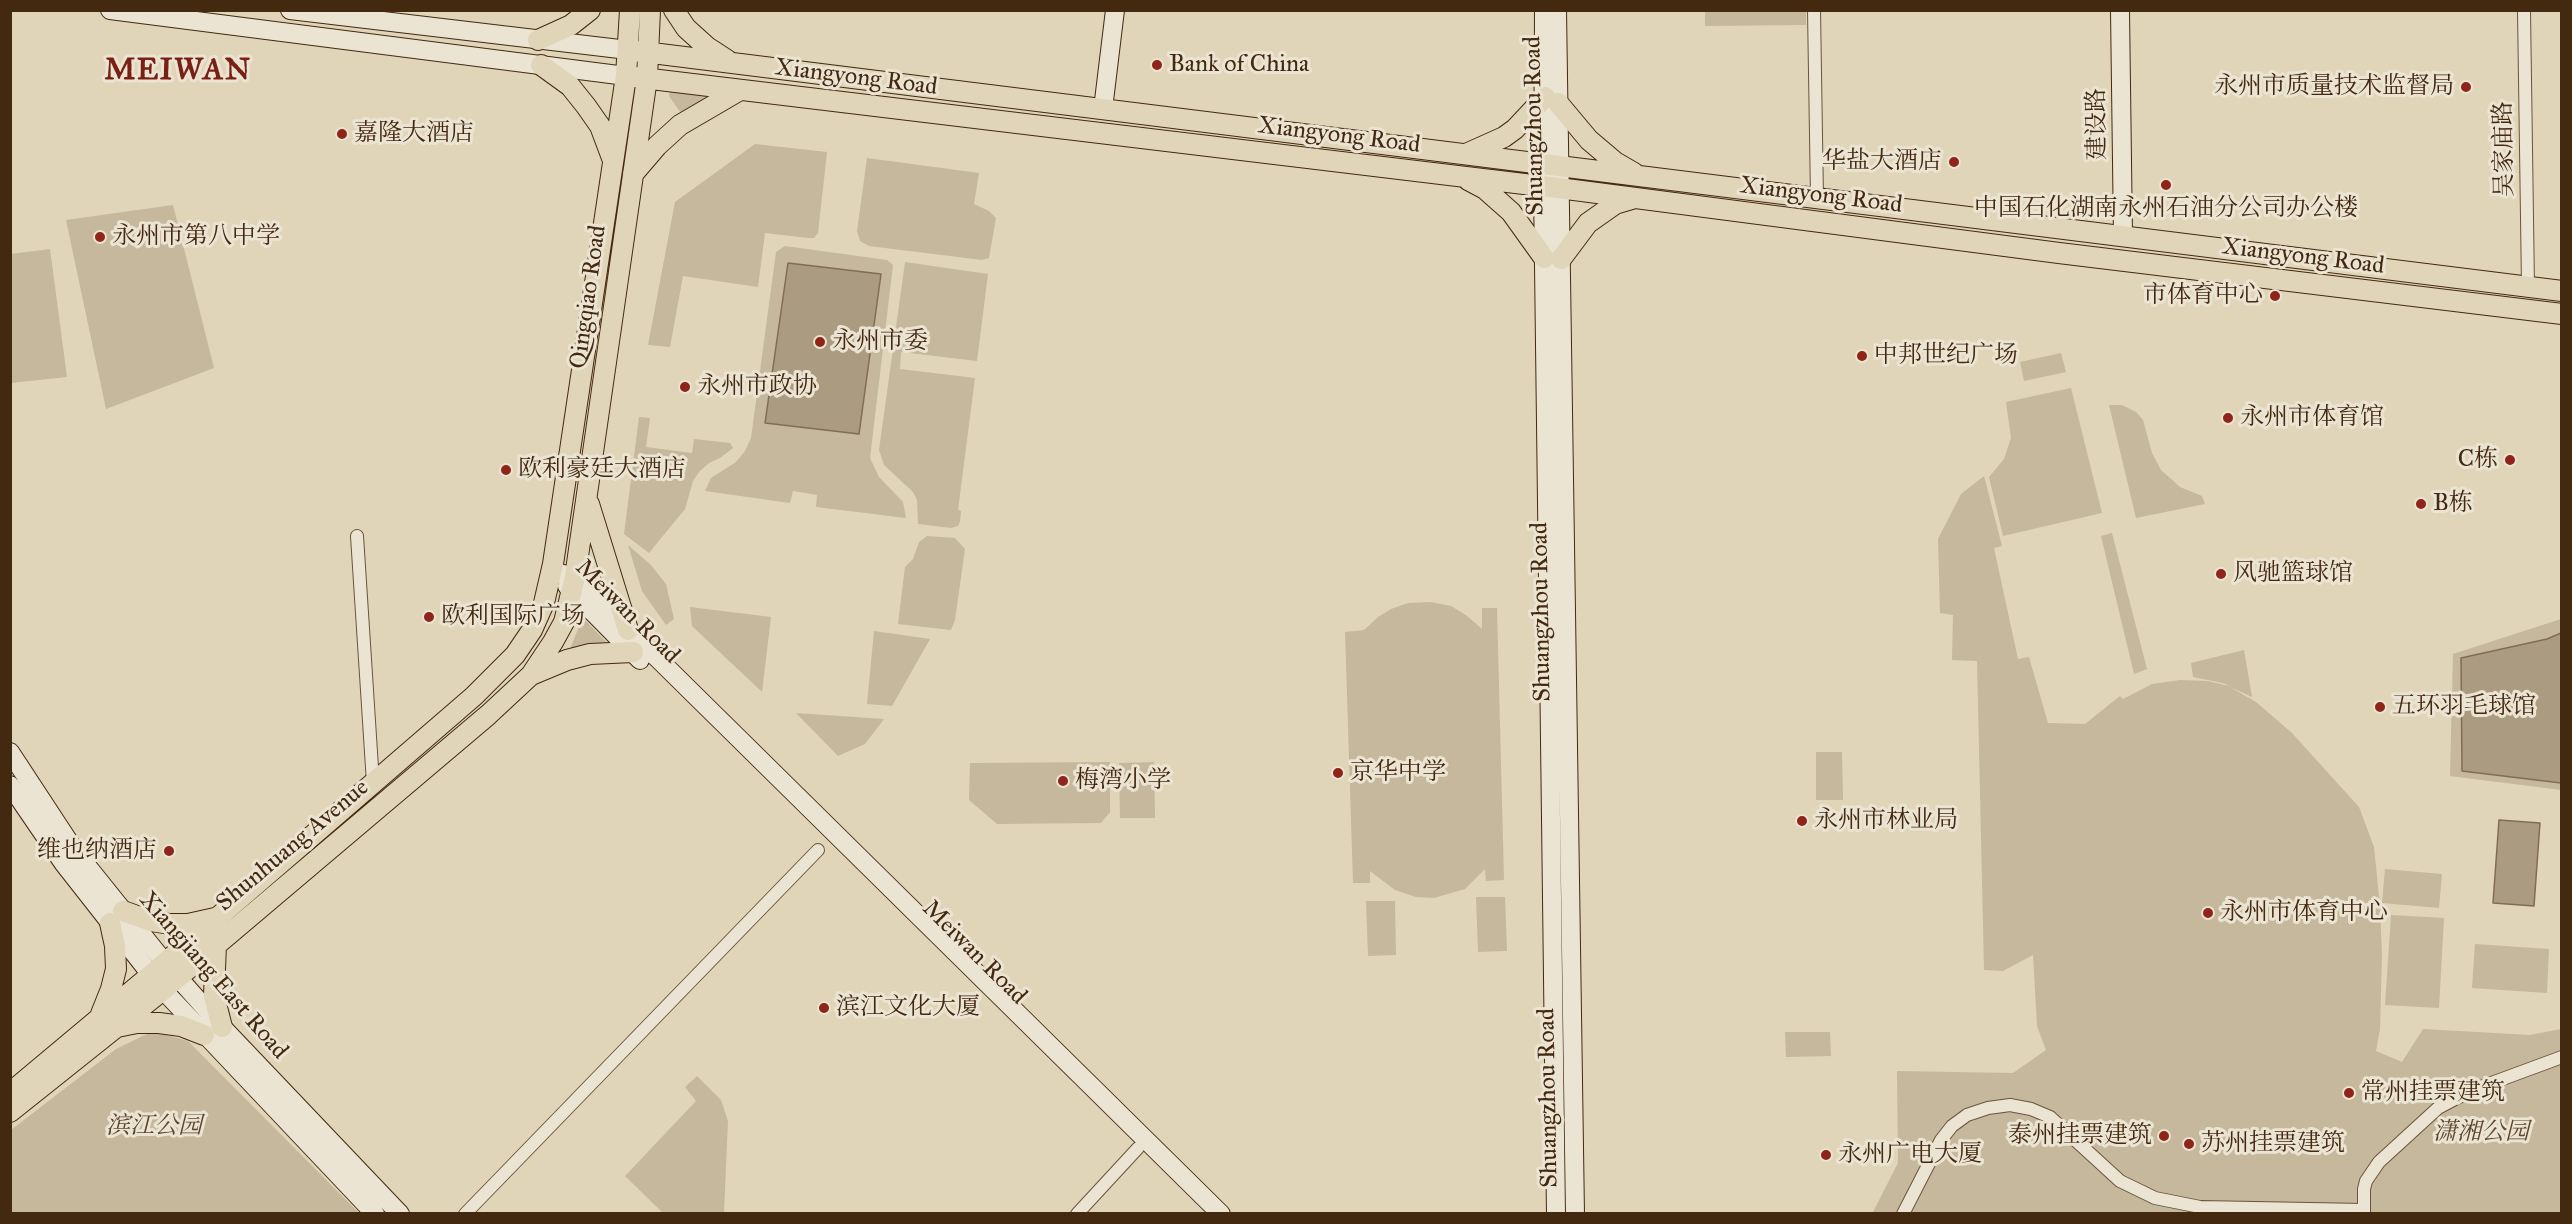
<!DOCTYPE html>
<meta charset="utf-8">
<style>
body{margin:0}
#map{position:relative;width:2572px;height:1224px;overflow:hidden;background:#e0d5b9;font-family:"IM FELL Great Primer",serif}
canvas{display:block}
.frame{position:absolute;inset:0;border:12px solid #442911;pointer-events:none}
</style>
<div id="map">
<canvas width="2572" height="1224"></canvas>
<div class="frame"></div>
</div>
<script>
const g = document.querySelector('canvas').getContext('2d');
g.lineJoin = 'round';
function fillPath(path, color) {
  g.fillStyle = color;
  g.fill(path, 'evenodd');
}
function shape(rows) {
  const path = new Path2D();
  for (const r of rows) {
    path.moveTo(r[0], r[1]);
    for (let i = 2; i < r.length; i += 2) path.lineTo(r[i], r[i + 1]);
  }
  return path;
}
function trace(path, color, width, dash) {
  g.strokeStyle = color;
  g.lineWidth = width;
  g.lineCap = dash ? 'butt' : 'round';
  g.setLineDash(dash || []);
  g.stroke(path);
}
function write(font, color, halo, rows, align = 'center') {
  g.font = font + ' "IM FELL Great Primer","Noto Serif SC",serif';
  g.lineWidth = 6;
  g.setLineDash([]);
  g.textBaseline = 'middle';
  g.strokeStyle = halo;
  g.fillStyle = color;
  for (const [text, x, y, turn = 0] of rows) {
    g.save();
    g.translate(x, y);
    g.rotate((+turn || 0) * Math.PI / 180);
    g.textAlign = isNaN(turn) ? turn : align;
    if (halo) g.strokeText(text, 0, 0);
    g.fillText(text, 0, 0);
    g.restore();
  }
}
const green = shape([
 [1705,11,1806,11,1806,25,1705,26],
 [670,91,713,95,683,116,669,96],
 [755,144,827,152,818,233,814,238,808,238,765,233,758,287,683,276,670,347,648,345,675,202],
 [867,158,979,173,974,204,989,211,996,218,989,258,982,260,869,246,860,241,857,231],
 [173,205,214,368,106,409,66,220],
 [785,246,887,260,893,265,870,458,879,477,903,502,906,518,816,507,817,495,793,491,790,503,705,491,711,478,736,462,745,451,751,438,776,252],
 [50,249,67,377,11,383,11,254],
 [905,262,988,274,977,361,901,352,900,369,975,378,958,510,961,511,960,522,958,526,951,528,918,524,917,500,913,492,884,465,879,450],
 [2061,353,2066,372,2024,381,2020,362],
 [2071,388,2102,513,2003,536,1989,477,2004,459,2011,438,2006,402],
 [2109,405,2122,405,2136,412,2143,420,2152,453,2161,470,2180,487,2202,496,2205,504,2136,518],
 [639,417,650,418,646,447,692,453,694,439,730,443,733,448,720,458,709,463,699,472,693,481,685,509,649,553,624,534],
 [1984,476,2002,546,1994,548,2018,659,2029,657,2048,723,2085,724,2120,696,2123,699,2152,684,2180,680,2208,681,2229,686,2223,683,2193,677,2191,663,2244,650,2252,697,2230,687,2256,702,2292,733,2359,807,2374,847,2380,906,2382,955,2380,1029,2376,1051,2402,1062,2423,1029,2530,1035,2561,1029,2561,1213,1872,1214,1898,1163,1897,1071,2013,1073,2046,1050,2037,1026,2033,955,2003,971,1984,970,1977,661,1952,660,1953,615,1940,613,1938,539,1961,494],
 [2112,533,2147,669,2134,674,2101,536],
 [927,536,955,538,965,549,955,620,951,630,898,624,905,567,913,559,919,542],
 [628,545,651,565,666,584,674,619,666,625,642,591],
 [1431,602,1451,606,1466,615,1482,629,1482,608,1497,608,1504,880,1486,881,1485,869,1465,889,1434,898,1416,897,1395,890,1370,871,1370,883,1353,883,1345,632,1364,630,1378,617,1391,609,1408,603],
 [690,607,771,617,762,692,692,626],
 [583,618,608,644,568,654,582,619],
 [2561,619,2561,790,2450,776,2453,654],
 [874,631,930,639,892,706,867,704],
 [796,713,884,719,865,744,838,756],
 [1816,752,1842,752,1843,800,1816,800],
 [1110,762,1110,812,1101,823,997,824,969,800,970,763],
 [1154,762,1155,818,1120,818,1119,763],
 [2385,869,2442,874,2439,908,2382,903],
 [1476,897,1505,897,1507,951,1478,952],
 [1366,901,1395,901,1396,955,1368,956],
 [2391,915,2444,918,2439,1008,2385,1005],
 [2475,944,2549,949,2547,993,2472,988],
 [153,1031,188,1041,359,1213,11,1214,11,1130,116,1049],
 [1785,1032,1830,1032,1831,1056,1786,1057],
 [697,1076,721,1100,728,1121,724,1213,663,1213,625,1176,696,1101,685,1087]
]);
const water = shape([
 [788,263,881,274,859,434,765,423,788,263],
 [2561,633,2561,783,2462,771,2461,658,2547,639,2561,633],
 [2499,820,2540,823,2534,906,2493,903,2499,820]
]);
const street = shape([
 [1814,10,1817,198],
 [2524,10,2528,287],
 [357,536,373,783],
 [465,1214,818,850],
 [1077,1214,1138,1148],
 [1903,1214,1941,1140,1952,1126,1967,1115,1988,1108,2010,1105,2031,1109,2050,1117,2120,1181,2155,1198,2200,1207,2364,1210],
 [2364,1214,2364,1189,2366,1181,2379,1162,2438,1108,2470,1091,2562,1057]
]);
const secondary = shape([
 [110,10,626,76],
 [290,10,628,50],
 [1544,10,1543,186,1556,1214],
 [1557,10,1575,1214],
 [2120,10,2123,237],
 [1103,109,1115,10],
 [551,571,575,577,1221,1214],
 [567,586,640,660],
 [10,752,75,851,165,963,222,1027,400,1214],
 [10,785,64,864,163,990,375,1214]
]);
const primary = shape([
 [674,10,686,28,707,47,727,60],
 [538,40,571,25,590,10],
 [628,50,2562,291],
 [541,65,570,86,586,106,600,126,612,158],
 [626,76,1574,190,2059,253,2562,314],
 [1558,103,1589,140,1615,162,1634,173],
 [1466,154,1504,137,1515,129,1545,97],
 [633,174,657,146,680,125,740,90],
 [1468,180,1485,189,1511,212,1544,258],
 [1561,259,1588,223,1615,204,1632,199],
 [589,504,628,630],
 [531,675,567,660,590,654,633,652],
 [123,911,151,921,170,924,188,924,215,918],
 [216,944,214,996,222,1027],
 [101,1014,111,989,116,969,115,946,110,923],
 [117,1027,137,1023,159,1023,181,1026,204,1035],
 [10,1093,151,975,474,696,515,655,532,630,544,603,553,564,626,76,630,10],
 [10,1112,163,990,488,715,531,675,553,642,564,622,575,577,647,78,650,10]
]);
const markers = [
 [1157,65,6,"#8f2418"],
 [2466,87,6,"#8f2418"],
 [342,134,6,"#8f2418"],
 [1954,162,6,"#8f2418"],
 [2166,185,6,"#8f2418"],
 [100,237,6,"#8f2418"],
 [2275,296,6,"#8f2418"],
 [820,342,6,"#8f2418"],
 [1862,356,6,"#8f2418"],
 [685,387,6,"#8f2418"],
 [2228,418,6,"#8f2418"],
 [2510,460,6,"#8f2418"],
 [506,470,6,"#8f2418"],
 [2421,504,6,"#8f2418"],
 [2221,574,6,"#8f2418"],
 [429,617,6,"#8f2418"],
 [2380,707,6,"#8f2418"],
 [1338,773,6,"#8f2418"],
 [1063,781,6,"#8f2418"],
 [1802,821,6,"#8f2418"],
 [169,851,6,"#8f2418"],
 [2208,913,6,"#8f2418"],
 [824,1008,6,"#8f2418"],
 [2349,1093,6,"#8f2418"],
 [2164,1136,6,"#8f2418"],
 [2189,1144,6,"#8f2418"],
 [1826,1155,6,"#8f2418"]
];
const poiNames = [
 ["Bank of China",1169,65],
 ["永州市质量技术监督局",2454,87,"right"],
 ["嘉隆大酒店",354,134],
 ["华盐大酒店",1942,162,"right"],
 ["中国石化湖南永州石油分公司办公楼",2166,209,"center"],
 ["永州市第八中学",112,237],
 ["市体育中心",2263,296,"right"],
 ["永州市委",832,342],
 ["中邦世纪广场",1874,356],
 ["永州市政协",697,387],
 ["永州市体育馆",2240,418],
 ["C栋",2498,460,"right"],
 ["欧利豪廷大酒店",518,470],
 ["B栋",2433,504],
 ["风驰篮球馆",2233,574],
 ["欧利国际广场",441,617],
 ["五环羽毛球馆",2392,707],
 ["京华中学",1350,773],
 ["梅湾小学",1075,781],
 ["永州市林业局",1814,821],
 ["维也纳酒店",157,851,"right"],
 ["永州市体育中心",2220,913],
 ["滨江文化大厦",836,1008],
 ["常州挂票建筑",2361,1093],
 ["泰州挂票建筑",2152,1136,"right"],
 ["苏州挂票建筑",2201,1144],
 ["永州广电大厦",1838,1155]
];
const streetNames = [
 ["Xiangyong Road",856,78,7],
 ["建设路",2098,124,-91],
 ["Shuangzhou Road",1535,126,-91],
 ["Xiangyong Road",1339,136,7],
 ["吴家庙路",2505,149,-91],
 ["Xiangyong Road",1821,196,7],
 ["Xiangyong Road",2303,257,7],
 ["Qingqiao Road",589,297,-82],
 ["Meiwan Road",627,612,45],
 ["Shuangzhou Road",1542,612,-91],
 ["Shunhuang Avenue",293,846,-40],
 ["Meiwan Road",974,953,45],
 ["Xiangjiang East Road",213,976,49],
 ["Shuangzhou Road",1549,1098,-91]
];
const parkNames = [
 ["滨江公园",154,1127],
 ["潇湘公园",2481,1133]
];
const districtNames = [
 ["MEIWAN",178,72]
];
fillPath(green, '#c5b89c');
fillPath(water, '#ab9b80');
trace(water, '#826d54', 1.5);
trace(street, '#6b543b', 14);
trace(secondary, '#442911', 20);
trace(primary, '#442911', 22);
trace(street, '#ebe4d2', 12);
trace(secondary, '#ebe4d2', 18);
trace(primary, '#e0d5b9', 20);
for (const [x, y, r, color] of markers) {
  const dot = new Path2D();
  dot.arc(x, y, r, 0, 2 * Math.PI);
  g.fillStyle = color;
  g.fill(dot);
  trace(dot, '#ebe4d2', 2);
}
write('24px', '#442911', '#ebe4d2', poiNames, 'left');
write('24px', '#442911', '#ebe4d2', streetNames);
write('italic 24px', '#5e462d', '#ebe4d2', parkNames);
g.letterSpacing = '1.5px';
write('bold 30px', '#7a1f14', '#ebe4d2', districtNames);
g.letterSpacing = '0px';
</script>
